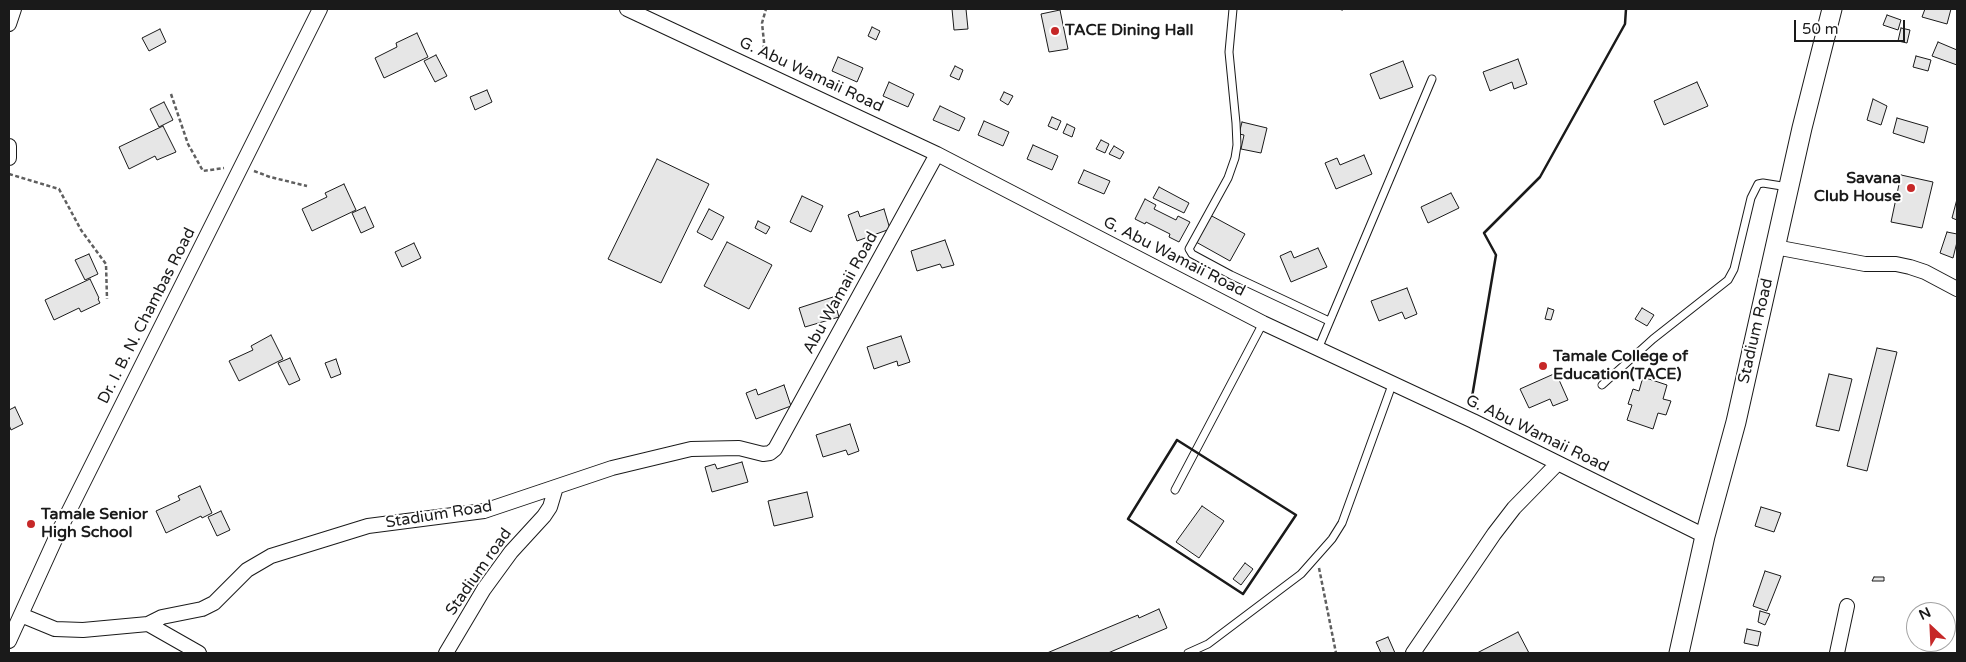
<!DOCTYPE html>
<style>
body{margin:0}
#map{position:relative;width:1966px;height:662px;overflow:hidden;background:#fff;font-family:"Varela Round",sans-serif}
canvas{display:block}
.frame{position:absolute;inset:0;border:10px solid #1a1a1a;pointer-events:none}
.north{position:absolute;left:1906px;top:602px;width:50px;height:50px;box-sizing:border-box;background:#fff;border:1px solid #a3a3a3;border-radius:50%;rotate:335deg;font-size:14px;font-weight:700;line-height:20px;text-align:center;color:#1a1a1a}
.north::after{content:'';display:block;margin:auto;width:18px;height:22px;background:#c62828;clip-path:polygon(50% 0,100% 100%,50% 72%,0 100%)}
.scale{position:absolute;left:1794px;top:20px;width:111px;height:22px;box-sizing:border-box;border:2px solid #1a1a1a;border-top:0;padding-left:6px;font-size:15px;line-height:18px;white-space:nowrap;color:#1a1a1a;-webkit-text-stroke:4px #fff;paint-order:stroke}
</style>
<div id="map">
<canvas width="1966" height="662"></canvas>
<div class="frame"></div>
<div class="north">N</div>
<div class="scale">50 m</div>
</div>
<script>
const g = document.querySelector('canvas').getContext('2d');
g.lineJoin = 'round';
function fillPath(path, color) {
  g.fillStyle = color;
  g.fill(path, 'evenodd');
}
function shape(rows) {
  const path = new Path2D();
  for (const r of rows) {
    path.moveTo(r[0], r[1]);
    for (let i = 2; i < r.length; i += 2) path.lineTo(r[i], r[i + 1]);
  }
  return path;
}
function trace(path, color, width, dash) {
  g.strokeStyle = color;
  g.lineWidth = width;
  g.lineCap = dash ? 'butt' : 'round';
  g.setLineDash(dash || []);
  g.stroke(path);
}
function write(font, color, halo, rows, align = 'center') {
  g.font = font + ' "Varela Round",sans-serif';
  g.lineWidth = 4;
  g.setLineDash([]);
  g.textBaseline = 'middle';
  g.strokeStyle = halo;
  g.fillStyle = color;
  for (const [text, x, y, turn = 0] of rows) {
    g.save();
    g.translate(x, y);
    g.rotate((+turn || 0) * Math.PI / 180);
    g.textAlign = isNaN(turn) ? turn : align;
    if (halo) g.strokeText(text, 0, 0);
    g.fillText(text, 0, 0);
    g.restore();
  }
}
const building = shape([
 [952,9,966,9,968,29,954,30,952,9],
 [1925,9,1951,9,1947,24,1922,17,1925,9],
 [1060,10,1068,49,1049,52,1041,14,1060,10],
 [1887,15,1901,20,1898,30,1883,25,1887,15],
 [872,27,880,31,876,40,868,36,872,27],
 [1901,28,1910,30,1907,43,1898,41,1901,28],
 [160,29,166,42,149,51,142,38,160,29],
 [417,33,428,57,384,78,375,58,397,47,396,43,417,33],
 [1938,42,1957,50,1957,65,1932,56,1938,42],
 [436,55,447,76,435,82,424,61,436,55],
 [1916,56,1931,60,1928,71,1913,67,1916,56],
 [838,57,863,68,857,82,832,71,838,57],
 [1518,59,1527,84,1514,89,1512,82,1490,91,1483,72,1518,59],
 [1403,61,1413,87,1380,99,1370,74,1403,61],
 [955,66,963,70,959,80,950,76,955,66],
 [889,82,914,94,908,107,883,96,889,82],
 [1697,82,1708,106,1664,125,1654,101,1697,82],
 [487,90,492,102,475,110,470,97,487,90],
 [1004,92,1013,96,1008,105,1000,100,1004,92],
 [1873,99,1887,106,1881,125,1867,120,1873,99],
 [164,102,173,120,159,127,150,109,164,102],
 [940,106,965,118,959,131,933,120,940,106],
 [1052,117,1061,121,1057,130,1048,126,1052,117],
 [1897,118,1928,127,1924,143,1893,133,1897,118],
 [984,121,1009,132,1003,146,978,135,984,121],
 [1242,122,1267,128,1261,153,1241,149,1244,135,1239,134,1242,122],
 [1067,124,1075,128,1072,137,1063,133,1067,124],
 [163,126,176,152,157,160,155,156,129,169,119,147,163,126],
 [1101,140,1109,144,1105,153,1096,149,1101,140],
 [1033,145,1058,156,1052,170,1027,159,1033,145],
 [1114,146,1124,152,1120,159,1109,154,1114,146],
 [1364,155,1372,174,1336,189,1325,163,1337,158,1340,165,1364,155],
 [657,159,709,184,661,283,608,259,657,159],
 [1084,170,1110,181,1104,194,1078,183,1084,170],
 [1901,175,1933,182,1922,228,1891,222,1901,175],
 [344,184,356,210,312,231,302,209,327,197,325,193,344,184],
 [1159,187,1189,203,1184,213,1153,198,1159,187],
 [1451,193,1459,208,1428,223,1421,207,1451,193],
 [802,196,823,206,811,232,790,222,802,196],
 [1145,199,1156,205,1154,209,1176,220,1178,216,1190,222,1179,242,1169,237,1170,234,1146,222,1145,224,1135,219,1145,199],
 [1957,199,1957,220,1952,218,1957,199],
 [365,207,374,227,361,233,352,213,365,207],
 [709,209,724,217,712,240,697,232,709,209],
 [884,209,890,229,857,241,848,215,858,211,860,217,884,209],
 [1210,215,1245,234,1230,261,1196,242,1210,215],
 [758,221,770,227,766,234,755,228,758,221],
 [1947,232,1957,234,1957,242,1953,258,1940,253,1947,232],
 [945,240,954,265,942,268,940,264,917,271,911,251,945,240],
 [727,242,772,265,749,309,704,286,727,242],
 [414,243,421,258,402,267,395,252,414,243],
 [1318,248,1327,267,1291,282,1280,256,1291,251,1294,258,1318,248],
 [89,254,98,274,85,280,75,260,89,254],
 [90,279,99,298,98,299,100,303,81,312,79,308,54,320,45,300,90,279],
 [1407,288,1417,314,1405,319,1402,312,1379,321,1371,301,1407,288],
 [833,297,839,317,805,327,799,308,833,297],
 [1548,308,1554,310,1551,320,1545,319,1548,308],
 [1642,308,1654,315,1647,326,1635,319,1642,308],
 [271,335,283,359,239,381,229,361,253,350,251,346,271,335],
 [901,336,910,362,898,366,897,361,874,369,867,347,901,336],
 [1877,348,1897,352,1867,471,1847,466,1877,348],
 [290,358,300,380,289,385,278,363,290,358],
 [336,359,341,374,331,378,325,363,336,359],
 [1556,373,1568,400,1553,406,1550,399,1529,408,1520,389,1556,373],
 [1829,374,1852,379,1839,431,1816,426,1829,374],
 [1643,377,1667,385,1663,399,1671,401,1666,415,1658,413,1653,429,1627,420,1632,405,1628,404,1633,389,1639,391,1643,377],
 [784,385,791,406,756,419,746,393,756,389,758,395,784,385],
 [15,407,23,424,11,430,9,425,9,410,15,407],
 [850,424,859,451,848,455,846,450,823,457,816,435,850,424],
 [742,462,748,482,712,492,705,467,715,464,717,469,742,462],
 [200,486,212,513,202,518,201,516,166,533,156,511,180,500,178,496,200,486],
 [807,492,813,517,774,526,768,501,807,492],
 [1202,506,1224,521,1199,558,1176,542,1202,506],
 [1761,507,1781,513,1774,532,1755,526,1761,507],
 [221,511,230,530,217,536,208,517,221,511],
 [1245,563,1253,569,1241,585,1233,579,1245,563],
 [1765,571,1781,576,1767,611,1753,606,1765,571],
 [1874,577,1884,577,1884,581,1872,581,1874,577],
 [1159,609,1167,628,1108,653,1047,653,1138,615,1139,618,1159,609],
 [1760,611,1770,614,1765,625,1758,622,1760,611],
 [1747,629,1761,632,1758,646,1744,643,1747,629],
 [1518,632,1529,653,1477,653,1518,632],
 [1388,637,1395,653,1381,653,1376,642,1388,637]
]);
const path = shape([
 [1341,9,1343,10],
 [763,56,764,42,762,23,766,9],
 [171,94,188,144,203,171,224,168],
 [254,171,270,177,307,186],
 [9,174,59,189,81,230,106,264,107,299],
 [1319,568,1336,653]
]);
const service = shape([
 [1233,9,1229,52,1236,123,1237,145,1235,158,1228,178,1189,249,1192,254,1231,275,1329,321],
 [1318,349,1432,79],
 [1602,385,1653,339,1728,280,1734,269,1751,198,1758,184,1763,183,1788,187],
 [1175,490,1263,323],
 [1188,653,1208,644,1301,574,1332,539,1342,523,1392,385]
]);
const minor = shape([
 [627,9,937,154,1263,323,1473,421,1705,536],
 [9,24,14,9],
 [9,146,9,158],
 [1775,247,1865,264,1896,264,1910,267,1925,272,1957,289],
 [21,615,55,629,83,630,148,624,199,653],
 [148,624,162,617,202,609,214,603,247,570,271,556,368,526,484,511,612,468,691,449,739,448,763,454,770,453,775,449,937,154],
 [9,641,59,531,320,9],
 [446,653,484,589,511,552,544,516,550,507,556,487],
 [1413,653,1494,534,1514,508,1557,464],
 [1837,653,1847,606]
]);
const secondary = shape([
 [1679,653,1705,536,1736,422,1802,128,1832,9]
]);
const wall = shape([
 [1472,397,1496,255,1484,233,1540,177,1625,24,1626,9],
 [1177,440,1296,515,1243,594,1128,519,1177,440]
]);
const markers = [
 [1055,31,5,"#c62828"],
 [1911,188,5,"#c62828"],
 [1543,366,5,"#c62828"],
 [31,524,5,"#c62828"]
];
const poiNames = [
 ["TACE Dining Hall",1065,31],
 ["Savana",1901,179,"right"],
 ["Club House",1901,197,"right"],
 ["Tamale College of",1553,357],
 ["Education(TACE)",1553,375],
 ["Tamale Senior",41,515],
 ["High School",41,533]
];
const streetNames = [
 ["G. Abu Wamaii Road",811,75,25],
 ["G. Abu Wamaii Road",1174,257,27],
 ["Abu Wamaii Road",841,293,-61],
 ["Dr. I. B. N. Chambas Road",147,316,-63],
 ["Stadium Road",1756,331,-77],
 ["G. Abu Wamaii Road",1537,434,26],
 ["Stadium Road",439,515,-9],
 ["Stadium road",479,572,-55]
];
fillPath(building, '#e6e6e6');
trace(building, '#1a1a1a', 1);
trace(service, '#1a1a1a', 9);
trace(minor, '#1a1a1a', 16);
trace(secondary, '#1a1a1a', 21);
trace(path, '#5f5f5f', 2.5, [4, 2.5]);
trace(service, '#fff', 7);
trace(minor, '#fff', 14);
trace(secondary, '#fff', 19);
trace(wall, '#1a1a1a', 2.5);
for (const [x, y, r, color] of markers) {
  const dot = new Path2D();
  dot.arc(x, y, r, 0, 2 * Math.PI);
  g.fillStyle = color;
  g.fill(dot);
  trace(dot, '#fff', 2);
}
write('bold 16px', '#1a1a1a', '#fff', poiNames, 'left');
write('16px', '#1a1a1a', '#fff', streetNames);
</script>
